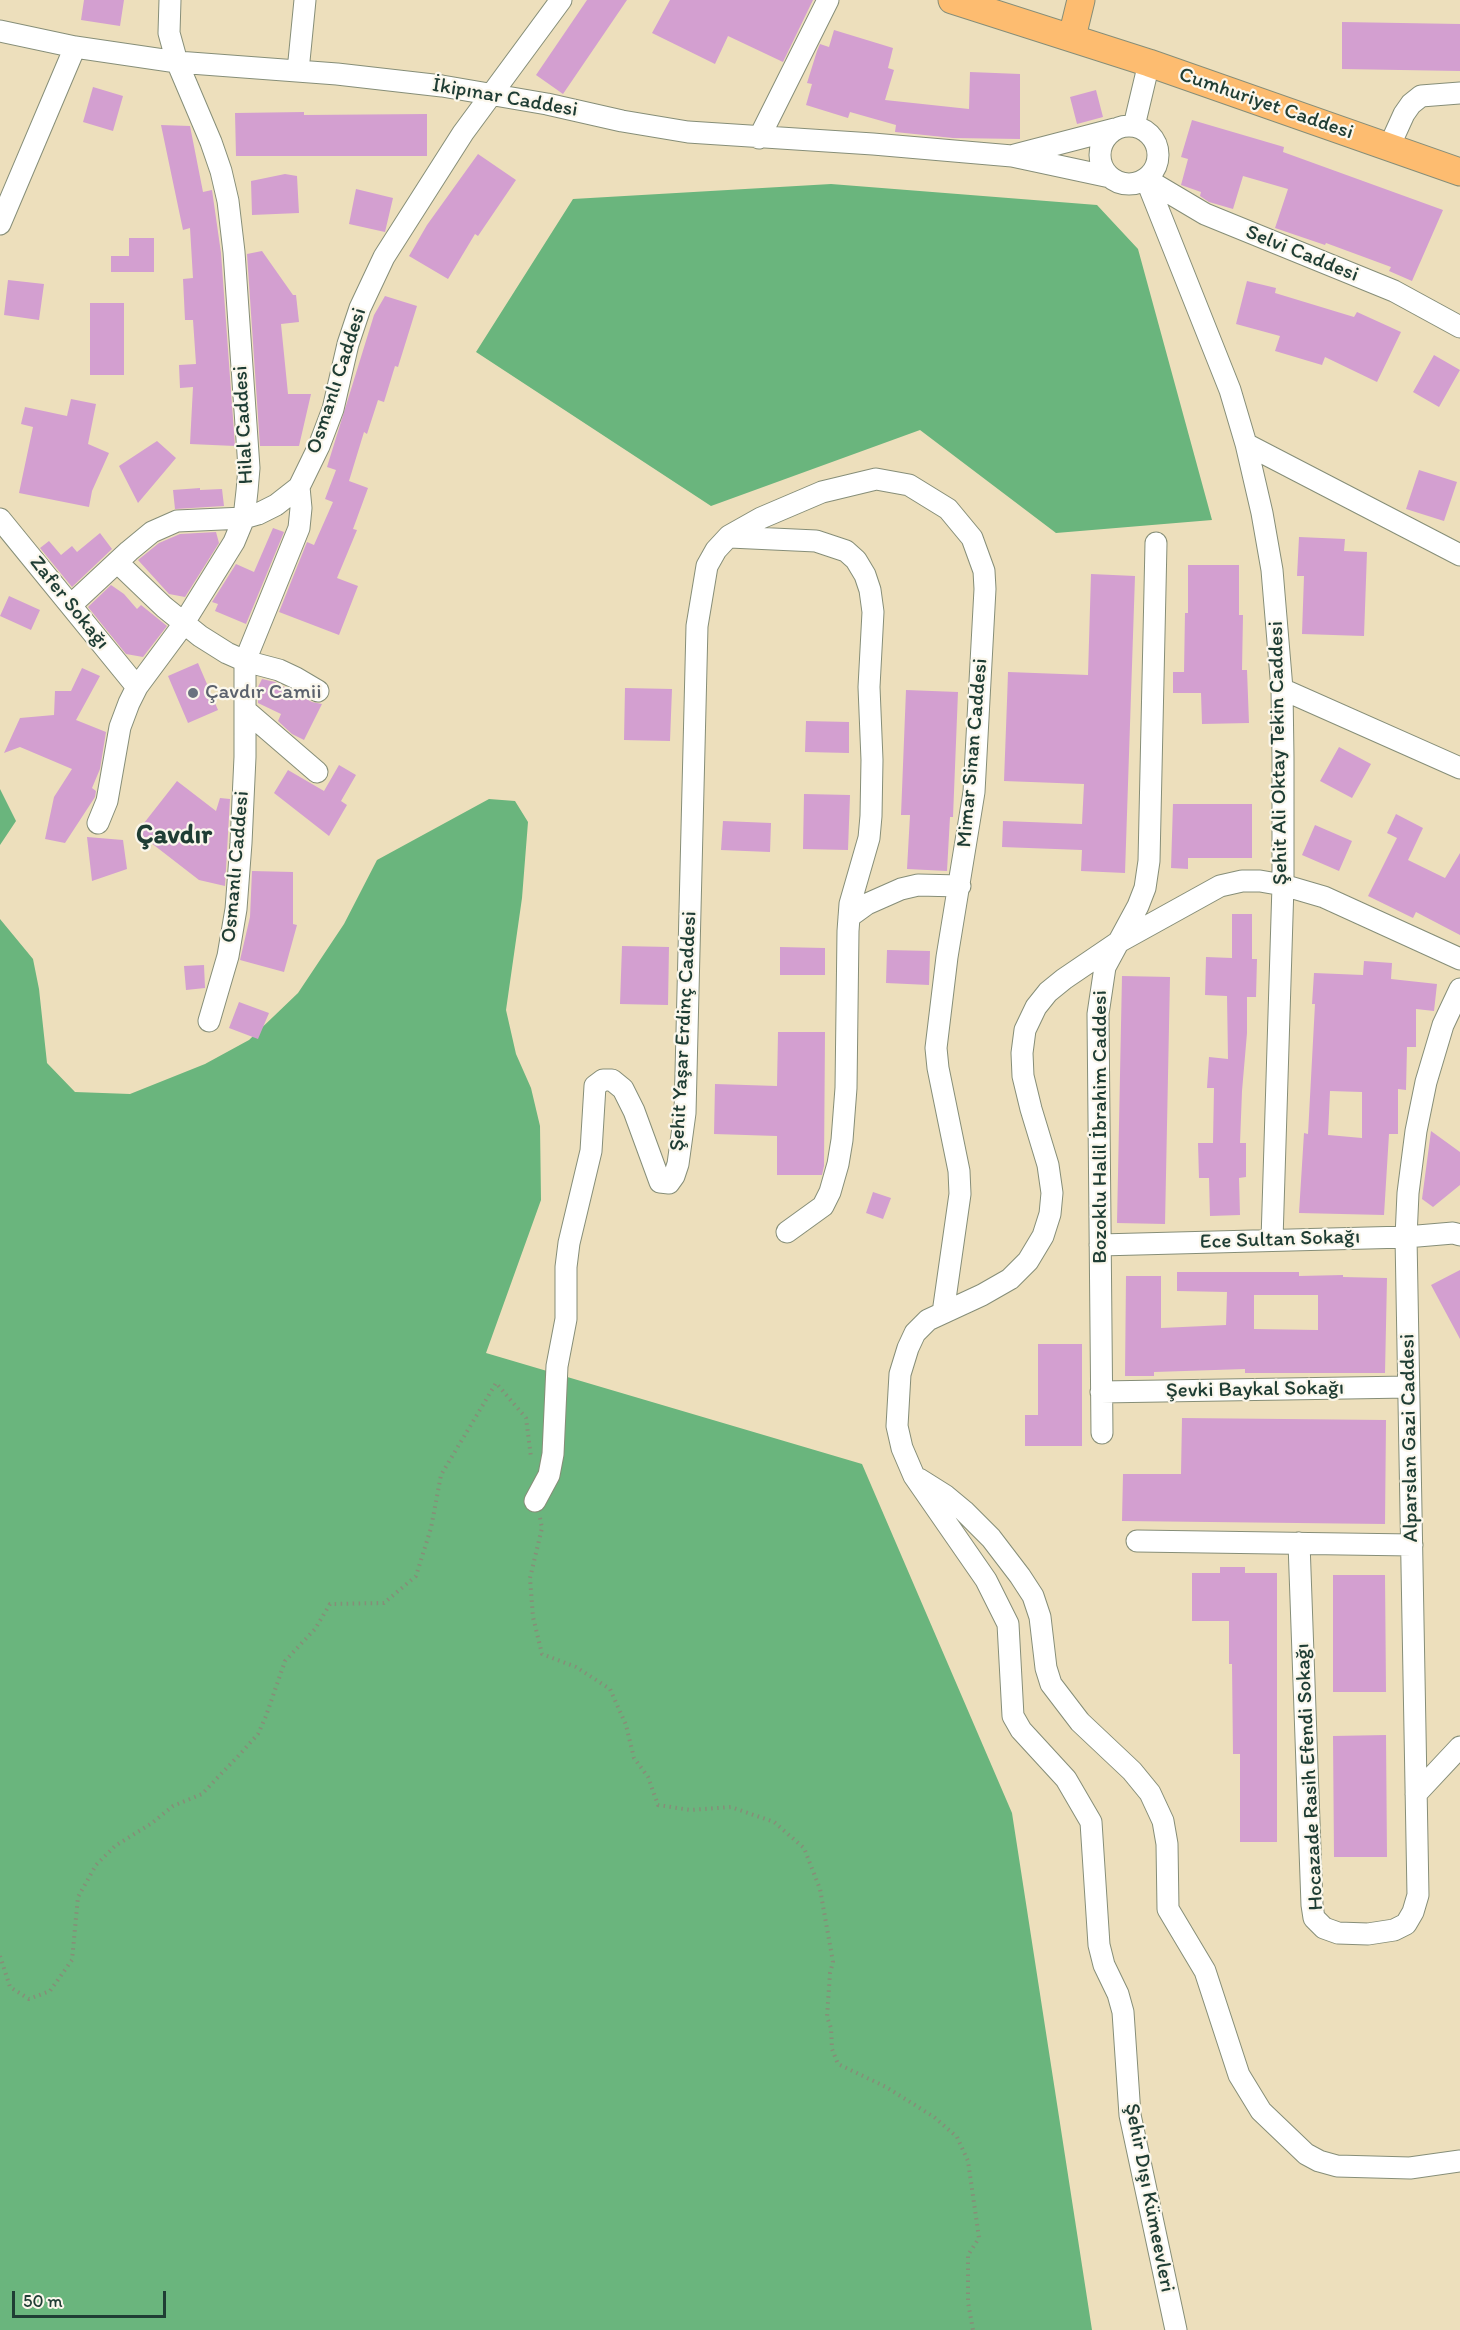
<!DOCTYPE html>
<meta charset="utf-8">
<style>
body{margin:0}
#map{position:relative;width:1460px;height:2330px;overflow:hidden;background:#eddfbc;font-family:Itim,sans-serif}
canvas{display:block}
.scale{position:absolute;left:12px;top:2291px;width:154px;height:27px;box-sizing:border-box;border:3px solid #1f3d34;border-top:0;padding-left:8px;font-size:18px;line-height:21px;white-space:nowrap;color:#1f3d34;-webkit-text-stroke:4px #fbf7ec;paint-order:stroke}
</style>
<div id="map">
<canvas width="1460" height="2330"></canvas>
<div class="scale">50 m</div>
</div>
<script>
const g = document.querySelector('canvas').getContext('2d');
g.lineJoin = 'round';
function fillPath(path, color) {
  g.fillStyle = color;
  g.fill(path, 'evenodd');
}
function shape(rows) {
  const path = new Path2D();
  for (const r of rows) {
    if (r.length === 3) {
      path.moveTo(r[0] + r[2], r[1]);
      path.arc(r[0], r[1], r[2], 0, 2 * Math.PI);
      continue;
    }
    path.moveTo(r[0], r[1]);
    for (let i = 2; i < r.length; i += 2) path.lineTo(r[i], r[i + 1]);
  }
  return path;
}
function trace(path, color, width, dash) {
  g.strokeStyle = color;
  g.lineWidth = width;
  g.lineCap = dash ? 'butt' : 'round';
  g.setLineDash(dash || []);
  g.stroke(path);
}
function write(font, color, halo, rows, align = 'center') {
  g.font = font + ' Itim,sans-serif';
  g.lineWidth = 4.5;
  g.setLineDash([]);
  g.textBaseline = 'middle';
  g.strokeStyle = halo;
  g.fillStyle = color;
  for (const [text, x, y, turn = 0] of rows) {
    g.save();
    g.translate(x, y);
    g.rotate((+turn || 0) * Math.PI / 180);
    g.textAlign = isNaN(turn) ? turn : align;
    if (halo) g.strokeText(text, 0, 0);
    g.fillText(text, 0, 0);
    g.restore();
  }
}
const forest = shape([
 [831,184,1097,205,1138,249,1212,520,1056,533,920,430,711,506,476,352,573,199],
 [0,789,16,821,0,845],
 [489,799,515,801,528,822,522,898,506,1010,516,1054,531,1088,540,1126,541,1200,486,1353,862,1464,1012,1813,1092,2330,0,2330,0,919,33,959,39,989,47,1063,75,1092,130,1094,205,1064,249,1040,298,993,344,924,377,860]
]);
const building = shape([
 [84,0,124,0,120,26,81,20],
 [587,0,627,0,563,94,536,75],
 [670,0,813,0,783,62,728,36,715,64,652,33],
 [1342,22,1460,24,1460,71,1342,69],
 [834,30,893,48,888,68,894,70,885,100,969,109,970,72,1020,74,1020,139,953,138,895,132,896,125,850,112,848,118,806,105,812,84,807,83,817,51,820,44,829,47],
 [93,87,123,96,113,131,83,122],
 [1096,90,1103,117,1077,124,1070,97],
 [304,112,304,115,427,114,427,156,236,156,235,113],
 [1192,120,1284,147,1283,152,1443,210,1412,281,1389,271,1391,267,1326,243,1325,245,1275,228,1288,189,1243,176,1233,209,1209,202,1200,196,1201,192,1181,185,1188,159,1181,157],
 [161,125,190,126,203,192,212,190,221,253,235,446,190,444,193,387,180,388,179,365,196,364,193,320,185,320,183,279,193,278,190,228,183,230],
 [478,154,516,180,478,236,475,234,448,279,409,256,427,225],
 [285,174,297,176,299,213,252,215,251,181],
 [356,189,393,198,385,232,349,224],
 [129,238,154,238,154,272,111,272,111,256,129,256],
 [262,251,293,295,296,295,299,322,281,324,288,394,311,394,299,446,260,446,247,254],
 [8,280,44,284,39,320,4,315],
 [1247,281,1276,288,1275,293,1354,317,1357,312,1401,332,1377,382,1325,357,1322,365,1275,351,1280,336,1236,324],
 [385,296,417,306,398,367,395,366,384,402,378,400,367,434,364,432,349,481,368,488,353,529,357,530,337,578,358,586,339,635,279,612,307,542,314,545,333,502,325,499,336,470,327,467,374,315],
 [90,303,124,303,124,375,90,375],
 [1434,355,1460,370,1439,407,1413,392],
 [71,399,96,404,88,444,109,453,92,491,89,507,19,493,33,427,21,424,25,407,67,416],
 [157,441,176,458,138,503,119,466],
 [1419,470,1457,482,1444,521,1406,509],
 [200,488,200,490,222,489,224,506,175,509,173,490],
 [273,528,284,532,246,624,215,611,218,604,212,602,236,564,254,572],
 [216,532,219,543,185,597,169,594,138,560,159,543,180,534],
 [100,533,112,549,72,587,40,548,49,541,61,555,72,546,77,552],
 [1299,537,1345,539,1344,551,1367,552,1364,636,1302,634,1304,576,1297,576],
 [1188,565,1239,565,1239,615,1243,615,1242,670,1247,670,1249,723,1202,724,1201,693,1173,693,1173,672,1184,672,1185,613,1188,613],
 [1091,574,1135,576,1125,873,1081,871,1082,850,1002,847,1003,821,1082,824,1084,784,1004,781,1007,701,1008,672,1088,675],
 [111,585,124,594,137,609,141,605,167,626,143,657,126,654,88,607],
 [9,596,40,610,31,630,0,616],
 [198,663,218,710,188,723,168,676],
 [82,668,100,676,76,720,106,732,100,769,92,788,96,791,95,797,65,843,45,839,54,797,72,769,20,747,4,753,20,718,54,715,55,691,71,691],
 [262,679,275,682,312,702,322,704,304,740,292,734,278,721,281,714,258,703,258,687],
 [625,688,672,689,670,741,624,740],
 [906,690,958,692,953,817,950,817,947,871,907,869,910,815,901,815],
 [806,721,849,722,849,753,805,752],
 [1339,747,1371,764,1352,798,1320,781],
 [339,765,356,775,341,801,347,805,329,836,274,793,288,770,324,791],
 [177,781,216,811,220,798,230,799,225,886,199,880,137,832],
 [804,794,850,795,848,850,803,849],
 [1173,804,1252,804,1252,858,1188,858,1188,869,1171,868],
 [1396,814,1423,828,1408,860,1445,878,1460,853,1460,935,1416,912,1413,918,1368,896,1397,838,1387,833],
 [723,821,771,823,770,852,721,850],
 [1315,825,1352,841,1339,871,1302,855],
 [87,837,123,840,127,869,92,881],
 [252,871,293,872,293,924,297,925,284,972,240,960,250,917],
 [1232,914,1252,914,1252,959,1257,959,1256,997,1247,997,1247,1033,1242,1091,1240,1143,1246,1143,1246,1177,1239,1178,1240,1215,1210,1216,1209,1178,1199,1178,1198,1143,1213,1143,1214,1088,1207,1088,1209,1057,1228,1059,1227,996,1205,995,1206,957,1232,958],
 [622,946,669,947,668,1005,620,1004],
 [780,947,825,948,825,975,780,975],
 [887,950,930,951,929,985,886,983],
 [1364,961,1392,963,1391,979,1437,984,1434,1011,1416,1009,1416,1047,1407,1047,1406,1090,1398,1089,1398,1134,1389,1134,1384,1215,1299,1213,1304,1133,1308,1134,1315,1004,1312,1004,1314,973,1363,975],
 [1330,1091,1362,1092,1362,1138,1328,1135],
 [204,965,205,988,186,990,184,966],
 [1122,976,1170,977,1165,1224,1117,1223],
 [239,1002,269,1013,258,1039,229,1028],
 [778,1032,825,1032,824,1166,822,1175,777,1175,777,1136,714,1134,715,1084,777,1086],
 [1431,1131,1460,1152,1460,1185,1433,1207,1422,1199],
 [873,1192,891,1198,883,1219,866,1213],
 [1460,1270,1460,1339,1431,1285],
 [1177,1272,1299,1272,1299,1276,1343,1275,1343,1277,1387,1278,1385,1373,1245,1373,1245,1369,1154,1372,1154,1376,1125,1376,1126,1276,1161,1276,1161,1328,1226,1325,1227,1292,1177,1291],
 [1254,1295,1318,1295,1318,1330,1254,1329],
 [1038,1344,1082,1344,1082,1446,1025,1446,1025,1415,1038,1415],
 [1182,1418,1386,1420,1385,1524,1122,1521,1123,1474,1181,1474],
 [1220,1567,1245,1567,1245,1573,1277,1573,1277,1842,1240,1842,1240,1754,1233,1754,1232,1664,1229,1664,1229,1621,1192,1621,1192,1573,1220,1573],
 [1333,1575,1385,1575,1386,1692,1333,1692],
 [1386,1735,1387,1857,1334,1857,1333,1736]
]);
const path = shape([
 [540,1518,542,1528,530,1578,533,1617,542,1654,576,1667,610,1689,626,1725,634,1758,648,1777,658,1805,690,1810,731,1807,774,1822,804,1848,820,1889,833,1962,830,1973,827,2017,831,2028,832,2049,838,2064,886,2087,934,2117,957,2137,968,2161,979,2238,968,2255,968,2302,973,2330],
 [0,1956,10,1987,29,1999,50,1991,72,1960,78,1897,96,1865,115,1846,152,1823,173,1806,202,1794,241,1753,258,1734,266,1716,285,1661,315,1629,330,1604,384,1603,416,1576,431,1528,441,1475,496,1383,526,1418,531,1457]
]);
const minor = shape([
 [0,31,75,47,177,62,337,74,442,86,547,104,622,121,688,132,873,144,1012,156,1110,177],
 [298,71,305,0],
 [1129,155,29],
 [1134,126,1149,63],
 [759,138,828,0],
 [1389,147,1404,114,1411,104,1421,96,1460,93],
 [1015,155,1115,129],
 [1146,179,1230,390,1246,444,1262,513,1272,570,1282,689,1283,758,1283,885,1272,1240],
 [1146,179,1205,214,1394,291,1460,327],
 [0,224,75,47],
 [1246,444,1460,555],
 [0,519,137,687],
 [730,537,816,541,846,551,856,560,865,575,870,590,873,612,869,687,872,760,871,816,869,838,850,904,848,931,846,1088,842,1140,838,1164,830,1192,823,1206,787,1232],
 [117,562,164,607,200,636,227,653,245,661,279,670,296,678,318,691],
 [71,605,129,551,152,532,177,521,244,518,258,514,276,505,299,487],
 [1282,689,1460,768],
 [245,710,317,772],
 [98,823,107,801,120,727,129,703,137,687,180,629,234,542,244,518,247,491,249,468,234,252,228,201,221,171,211,142,177,62,169,33,170,0],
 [849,917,867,904,901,889,918,885,960,886],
 [209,1021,228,956,236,909,241,843,245,757,245,661,299,528,301,508,299,487,319,446,333,409,348,344,360,308,384,257,463,133,561,0],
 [1100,1245,1406,1237,1453,1233,1460,1235],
 [1101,1392,1408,1387],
 [1102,1433,1098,1014,1105,967,1138,906,1145,888,1149,861,1156,543],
 [919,1479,946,1496,964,1511,991,1538,1020,1576,1033,1596,1040,1617,1046,1668,1051,1684,1080,1722,1132,1771,1150,1793,1163,1821,1167,1844,1168,1909,1205,1971,1239,2075,1261,2111,1306,2154,1319,2161,1337,2166,1410,2168,1460,2161],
 [535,1501,549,1475,553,1454,557,1366,566,1319,566,1267,569,1243,591,1151,595,1086,603,1080,612,1080,623,1089,634,1111,660,1182,669,1183,674,1176,678,1164,685,1113,697,626,707,566,716,550,729,536,761,518,822,492,876,479,909,485,948,509,972,538,984,571,985,589,974,792,947,957,936,1048,938,1068,959,1171,960,1194,943,1313],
 [1137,1541,1412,1545],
 [1299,1543,1312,1905,1314,1918,1324,1928,1338,1933,1368,1934,1394,1930,1406,1924,1413,1912,1418,1895,1406,1237,1408,1193,1416,1131,1426,1082,1443,1025,1460,989],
 [1416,1794,1460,1747],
 [1176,2330,1130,2115,1123,2012,1118,1994,1104,1965,1099,1945,1091,1822,1066,1779,1021,1730,1013,1716,1008,1624,986,1580,914,1476,902,1448,897,1426,900,1374,908,1348,915,1333,928,1320,982,1295,1010,1279,1028,1261,1043,1236,1050,1214,1052,1193,1048,1165,1031,1109,1023,1076,1022,1053,1025,1030,1036,1007,1048,992,1064,979,1117,943,1220,886,1242,881,1260,881,1283,885,1324,897,1460,959]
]);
const major = shape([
 [952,0,1149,63,1460,172],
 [1072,37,1081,0]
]);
const markers = [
 [193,693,6,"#6b7280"]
];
const streetNames = [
 ["İkipınar Caddesi",505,98,10],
 ["Cumhuriyet Caddesi",1266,104,19],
 ["Selvi Caddesi",1302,254,22],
 ["Osmanlı Caddesi",337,381,-72],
 ["Hilal Caddesi",244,425,-93],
 ["Zafer Sokağı",69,603,51],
 ["Mimar Sinan Caddesi",973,753,-85],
 ["Şehit Ali Oktay Tekin Caddesi",1279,753,-91],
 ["Osmanlı Caddesi",236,867,-85],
 ["Şehit Yaşar Erdinç Caddesi",684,1031,-87],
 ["Bozoklu Halil İbrahim Caddesi",1101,1127,-90],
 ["Ece Sultan Sokağı",1280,1240,-2],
 ["Şevki Baykal Sokağı",1255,1390,-1],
 ["Alparslan Gazi Caddesi",1410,1438,-91],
 ["Hocazade Rasih Efendi Sokağı",1310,1777,-93],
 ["Şehir Dışı Kümeevleri",1149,2198,79]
];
const worshipNames = [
 ["Çavdır Camii",205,693]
];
const districtNames = [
 ["Çavdır",174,836]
];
fillPath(forest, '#6ab57d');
fillPath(building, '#d39fd0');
trace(minor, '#868e78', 23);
trace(major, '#868e78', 29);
trace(path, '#868e78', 4, [1.5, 4.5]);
trace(minor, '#fff', 21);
trace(major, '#fdbc70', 27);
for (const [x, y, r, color] of markers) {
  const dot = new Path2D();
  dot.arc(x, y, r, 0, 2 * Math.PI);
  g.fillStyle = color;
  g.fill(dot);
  trace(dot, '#fbf7ec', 2);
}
write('21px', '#1f3d34', '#fbf7ec', streetNames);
write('21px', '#5b616d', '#fbf7ec', worshipNames, 'left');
write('bold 27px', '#1f3d34', '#fbf7ec', districtNames);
</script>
